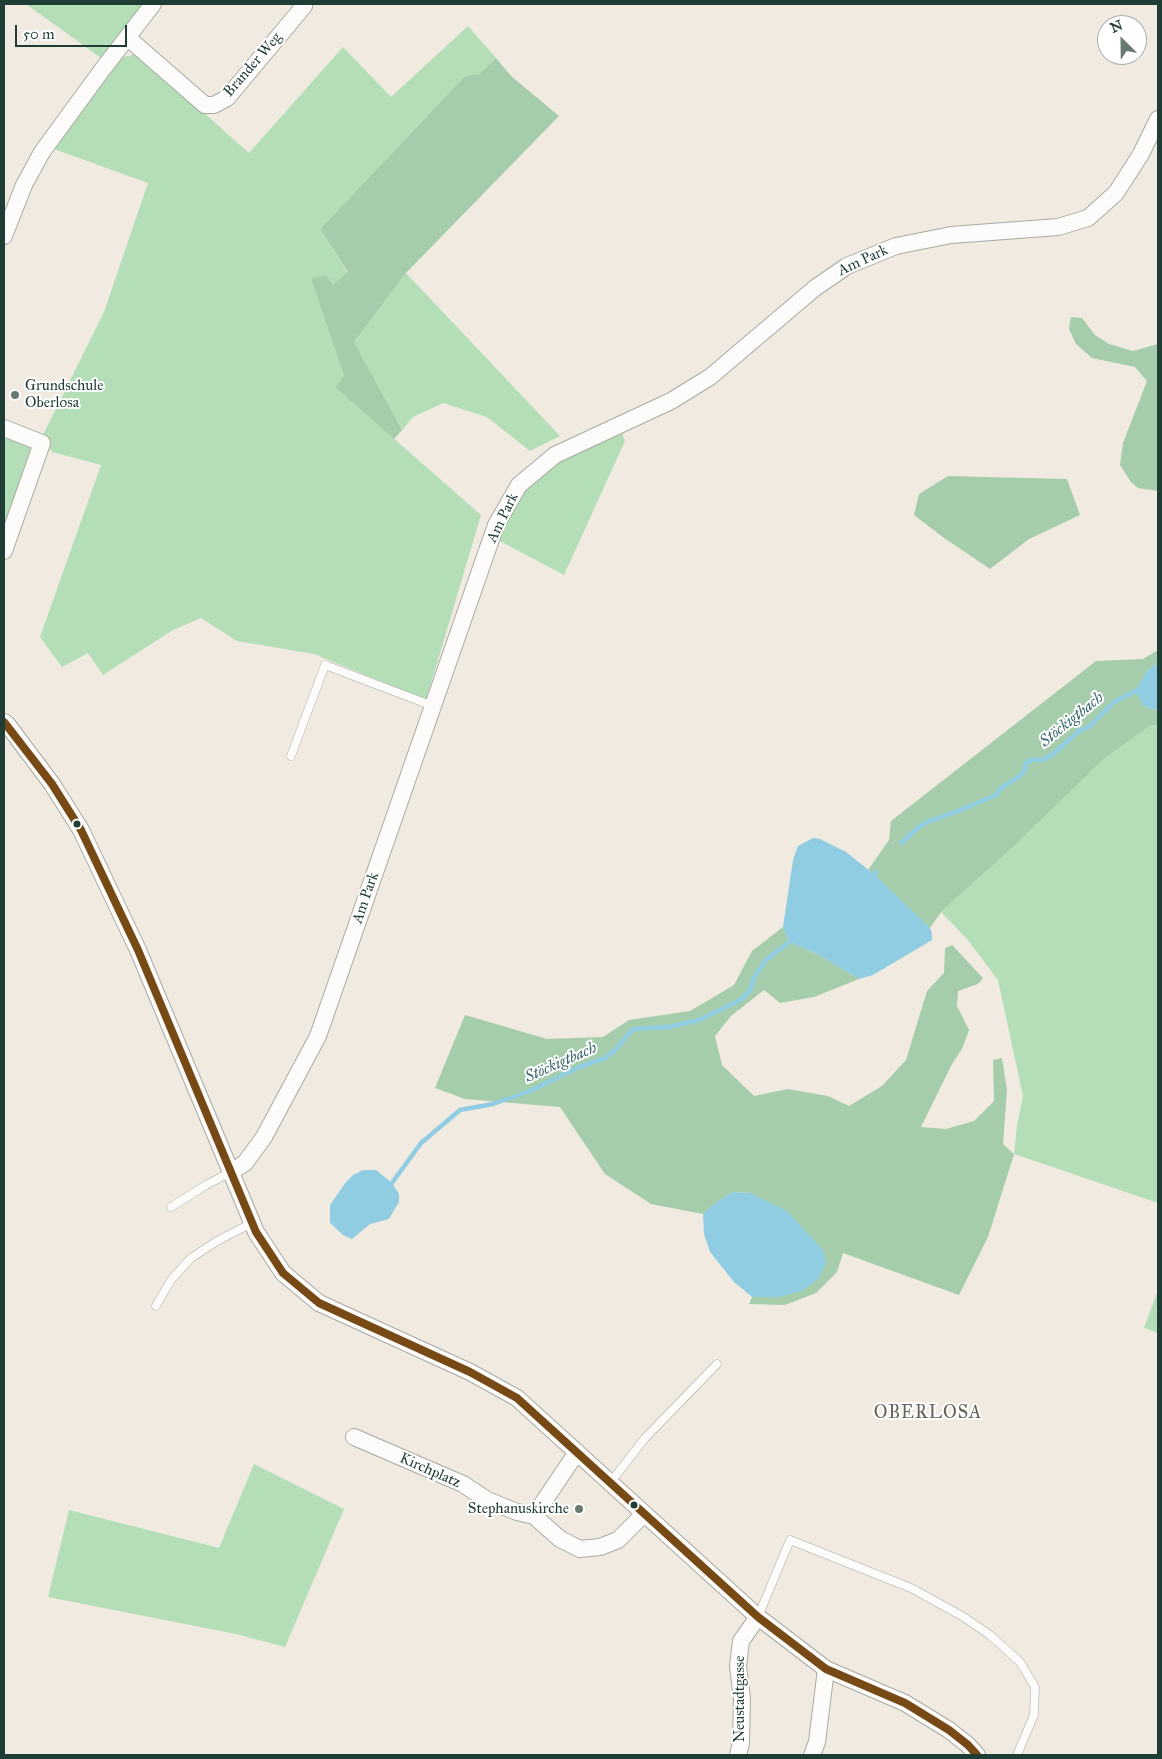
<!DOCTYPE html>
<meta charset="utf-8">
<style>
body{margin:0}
#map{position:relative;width:1162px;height:1759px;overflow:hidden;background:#f0eae0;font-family:"IM FELL Great Primer",serif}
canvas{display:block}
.frame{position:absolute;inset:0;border:5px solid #1f3d34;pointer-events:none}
.north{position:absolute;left:1097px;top:15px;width:50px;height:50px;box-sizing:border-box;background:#fff;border:1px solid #a5b1ae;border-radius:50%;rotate:337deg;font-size:14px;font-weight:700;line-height:20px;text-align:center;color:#1f3d34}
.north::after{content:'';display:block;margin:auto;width:18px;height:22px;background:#687a70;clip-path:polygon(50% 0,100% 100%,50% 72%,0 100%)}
.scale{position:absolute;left:15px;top:25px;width:112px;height:22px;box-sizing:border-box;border:2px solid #1f3d34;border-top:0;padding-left:6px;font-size:15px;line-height:18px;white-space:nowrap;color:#1f3d34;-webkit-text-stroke:4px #fff;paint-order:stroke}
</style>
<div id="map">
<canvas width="1162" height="1759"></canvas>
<div class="frame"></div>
<div class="north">N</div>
<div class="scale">50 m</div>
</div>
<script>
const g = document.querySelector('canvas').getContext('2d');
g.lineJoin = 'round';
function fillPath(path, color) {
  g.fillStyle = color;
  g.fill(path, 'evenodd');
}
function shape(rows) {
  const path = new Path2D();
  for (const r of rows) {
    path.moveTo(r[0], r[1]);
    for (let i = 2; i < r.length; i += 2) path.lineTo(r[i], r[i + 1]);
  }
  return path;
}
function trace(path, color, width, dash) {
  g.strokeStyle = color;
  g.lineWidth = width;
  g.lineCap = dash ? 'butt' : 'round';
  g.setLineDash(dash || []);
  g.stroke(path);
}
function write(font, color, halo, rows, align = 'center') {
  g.font = font + ' "IM FELL Great Primer",serif';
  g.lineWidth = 4;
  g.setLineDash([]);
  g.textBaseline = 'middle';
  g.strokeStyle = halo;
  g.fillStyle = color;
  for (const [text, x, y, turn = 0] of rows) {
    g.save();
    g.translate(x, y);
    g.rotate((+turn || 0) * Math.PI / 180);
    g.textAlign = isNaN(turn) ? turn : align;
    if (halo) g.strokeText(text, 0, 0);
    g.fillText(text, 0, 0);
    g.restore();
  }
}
const green = shape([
 [26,4,142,4,101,58],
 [468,26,496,58,479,74,465,76,320,229,348,273,333,285,311,279,344,376,335,387,481,515,426,700,314,654,237,641,201,618,173,630,103,675,88,653,62,667,40,637,101,465,52,452,42,437,104,312,148,183,54,149,117,58,138,54,249,153,343,47,391,97],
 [406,273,560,436,530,451,487,417,443,403,413,417,402,430,354,342],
 [621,430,625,441,564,575,496,539,521,490,570,454],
 [4,434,31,447,4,531],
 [1158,725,1158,1203,1014,1154,1017,1125,1023,1096,998,980,967,939,941,912,1010,850,1105,758,1150,726],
 [1158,1290,1158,1333,1144,1328],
 [254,1464,344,1509,285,1647,236,1634,48,1597,69,1510,219,1548]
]);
const forest = shape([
 [496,58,511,76,559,116,406,273,354,342,402,430,394,439,335,387,344,376,311,279,326,275,333,285,348,272,320,229,465,76,479,74],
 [1071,317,1082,318,1095,335,1109,344,1133,351,1158,344,1158,491,1138,488,1131,482,1120,465,1123,443,1147,381,1135,367,1092,358,1076,344,1069,329],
 [948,476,1067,479,1080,515,1029,539,990,569,944,538,914,515,919,494],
 [1158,650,1158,662,1147,671,1144,706,1158,711,1158,725,1150,726,1105,758,1010,850,941,912,930,928,868,870,889,840,891,821,1096,661,1143,659],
 [783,927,789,942,819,955,859,979,814,997,780,1003,764,990,731,1016,715,1036,722,1065,754,1096,788,1089,828,1096,849,1106,882,1086,906,1060,927,991,944,973,945,948,952,945,983,978,978,984,958,991,957,1006,969,1030,962,1049,952,1064,921,1127,946,1129,974,1121,994,1101,993,1060,1002,1058,1007,1090,1003,1144,1014,1154,988,1237,959,1295,843,1253,837,1272,816,1293,785,1305,749,1304,752,1297,778,1297,750,1193,733,1192,714,1204,703,1214,651,1204,605,1174,560,1107,465,1099,435,1088,465,1015,547,1039,603,1037,629,1020,690,1011,734,985,752,951]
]);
const water = shape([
 [1158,662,1158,711,1144,706,1135,691,1147,671],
 [813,838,820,839,846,852,875,875,930,928,932,934,932,940,873,975,859,979,819,955,789,942,783,927,793,860,798,846],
 [363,1170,376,1170,392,1183,399,1194,399,1202,389,1219,370,1224,352,1239,343,1235,330,1223,330,1205,346,1182,353,1175],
 [733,1192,750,1193,787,1211,823,1250,826,1263,818,1279,802,1291,778,1297,752,1297,734,1282,710,1252,704,1234,703,1214,714,1204]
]);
const stream = shape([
 [901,843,919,827,927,822,958,811,996,795,1001,788,1020,776,1025,770,1025,764,1030,760,1043,760,1053,754,1079,731,1089,727,1114,702,1135,691],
 [875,875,876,872],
 [392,1183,421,1143,460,1110,493,1104,530,1091,579,1067,605,1058,615,1050,633,1029,669,1027,699,1020,742,999,751,989,753,979,766,960,789,942]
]);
const service = shape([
 [291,756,325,665,433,706],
 [171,1207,206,1185,231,1172],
 [156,1306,171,1280,191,1258,217,1241,252,1223],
 [610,1483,645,1438,717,1364],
 [758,1617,790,1540,911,1588,962,1616,990,1635,1020,1662,1035,1687,1034,1715,1017,1755]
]);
const minor = shape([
 [128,38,205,105,214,105,227,98,304,6],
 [4,236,24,185,42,152,102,70,153,4],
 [4,428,42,443,4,551],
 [4,722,7,724,52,784,81,830,138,950,256,1232,283,1273,319,1303,470,1372,517,1398,758,1617,826,1669,905,1703,949,1730,968,1745,977,1755],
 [231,1172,245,1163,264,1137,318,1036,496,525,519,485,555,455,671,401,710,377,815,288,847,266,896,246,951,235,1058,227,1088,218,1116,193,1141,154,1158,119],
 [354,1437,463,1484,487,1500,517,1512,534,1516,577,1452],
 [534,1516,560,1539,580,1549,600,1547,618,1540,644,1514],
 [738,1755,741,1743,742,1699,738,1666,741,1641,758,1617],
 [812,1755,817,1742,826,1669]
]);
const bus1 = shape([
 [4,722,52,784,81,830,138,950,256,1232,283,1273,319,1303,470,1372,517,1398,758,1617,826,1669,905,1703,949,1730,968,1745,977,1755]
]);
const markers = [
 [15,395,5,"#687a70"],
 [77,824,4.5,"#1f3d34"],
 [634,1505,4.5,"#1f3d34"],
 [579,1509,5,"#687a70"]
];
const streetNames = [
 ["Brander Weg",253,65,-49],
 ["Am Park",863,261,-25],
 ["Am Park",503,518,-64],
 ["Am Park",366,898,-71],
 ["Kirchplatz",430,1471,24],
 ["Neustadtgasse",740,1699,-90]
];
const poiNames = [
 ["Grundschule",25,386],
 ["Oberlosa",25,403],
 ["Stephanuskirche",569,1509,"right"]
];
const waterNames = [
 ["Stöckigtbach",1072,720,-39],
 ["Stöckigtbach",561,1063,-24]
];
const quarterNames = [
 ["OBERLOSA",928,1414]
];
fillPath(green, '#b3deb8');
fillPath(forest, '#a5cdab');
fillPath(water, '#90cde3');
trace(stream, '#90cde3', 4.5);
trace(service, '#a9aaa3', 9);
trace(minor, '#a9aaa3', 18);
trace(service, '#fdfcfa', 8);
trace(minor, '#fdfcfa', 16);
trace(bus1, '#774a15', 8);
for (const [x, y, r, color] of markers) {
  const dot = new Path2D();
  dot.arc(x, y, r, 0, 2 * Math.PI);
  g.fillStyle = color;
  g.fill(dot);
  trace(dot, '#fff', 2);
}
write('15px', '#1f3d34', '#fff', streetNames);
write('15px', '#1f3d34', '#fff', poiNames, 'left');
write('italic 16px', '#356569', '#fff', waterNames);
g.letterSpacing = '1px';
write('18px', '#676254', '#fff', quarterNames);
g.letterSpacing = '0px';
</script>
